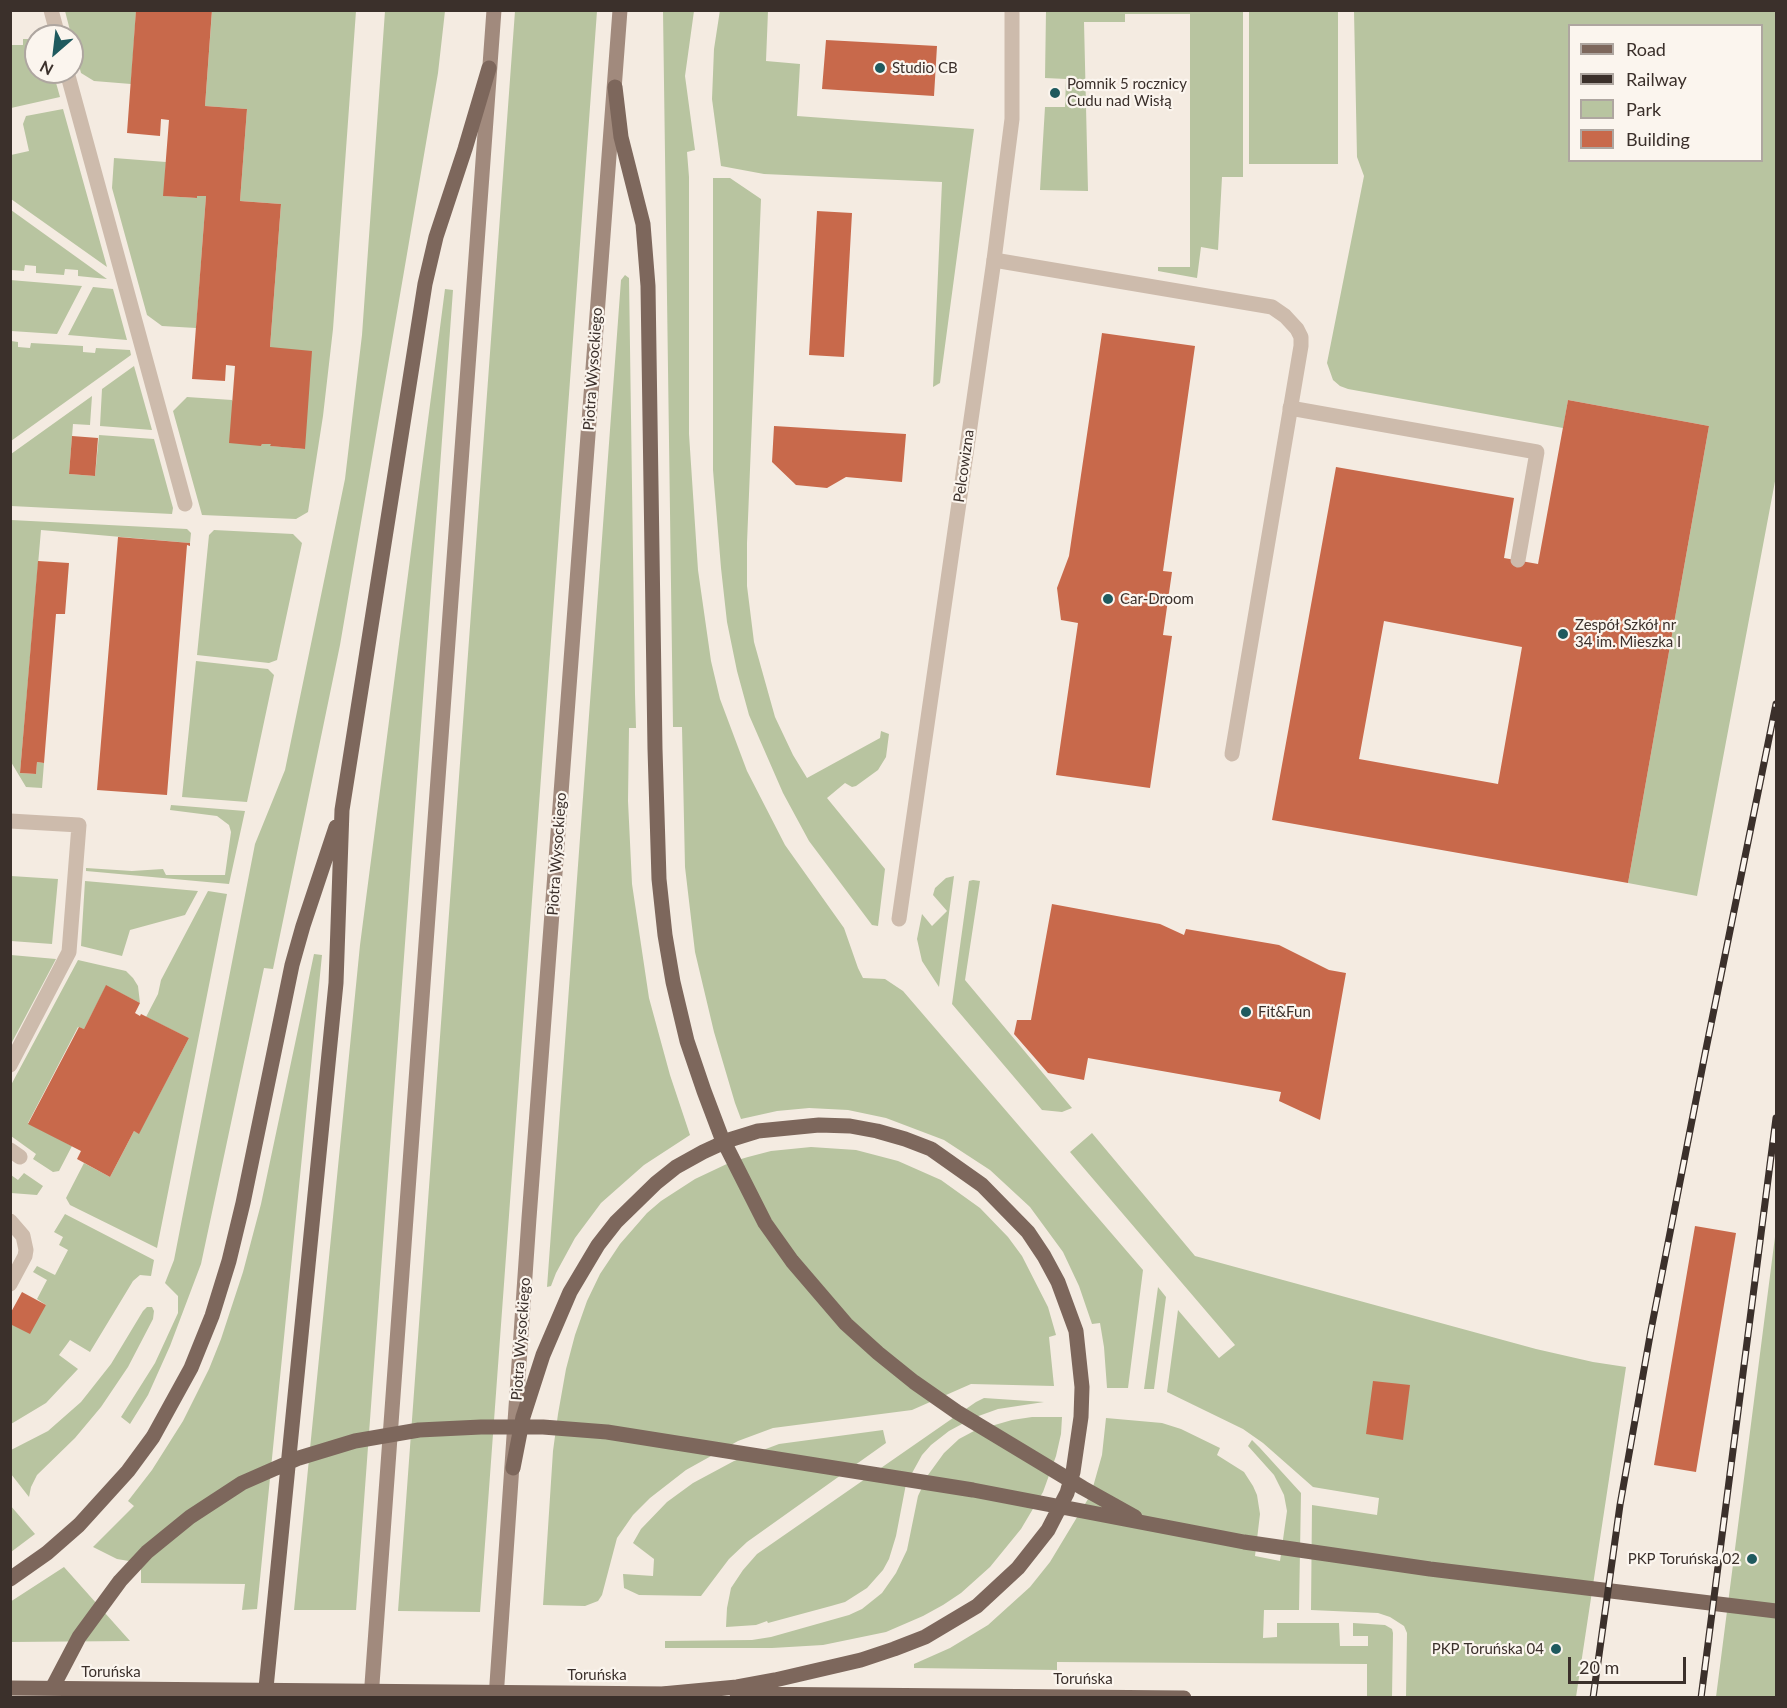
<!DOCTYPE html>
<meta charset="utf-8">
<style>
body{margin:0}
#map{position:relative;width:1787px;height:1708px;overflow:hidden;background:#f4ebe1;font-family:Lato,sans-serif}
canvas{display:block}
.frame{position:absolute;inset:0;border:12px solid #3b302b;pointer-events:none}
.legend{position:absolute;left:1568px;top:24px;width:195px;height:138px;box-sizing:border-box;background:#fbf5ee;border:2px solid #aea6a0;margin:0;padding:8px 10px;list-style:none;font-size:18px;color:#3b302b}
.legend li{display:flex;align-items:center;gap:12px;height:30px}
.legend b{width:30px;border:2px solid #aea6a0}
.north{position:absolute;left:24px;top:24px;width:60px;height:60px;box-sizing:border-box;background:#fbf5ee;border:2px solid #aea6a0;border-radius:50%;rotate:208deg;font-size:16px;font-weight:700;line-height:24px;text-align:center;color:#3b302b}
.north::after{content:'';display:block;margin:auto;width:21px;height:27px;background:#1f5a5e;clip-path:polygon(50% 0,100% 100%,50% 72%,0 100%)}
.scale{position:absolute;left:1568px;top:1657px;width:118px;height:27px;box-sizing:border-box;border:3px solid #3b302b;border-top:0;padding-left:8px;font-size:18px;line-height:21px;white-space:nowrap;color:#3b302b;-webkit-text-stroke:4px #fbf5ee;paint-order:stroke}
</style>
<div id="map">
<canvas width="1787" height="1708"></canvas>
<div class="frame"></div>
<ul class="legend">
<li><b style="height:8px;background:#7d675c"></b>Road</li>
<li><b style="height:8px;background:#3b302b"></b>Railway</li>
<li><b style="height:16px;background:#b8c4a0"></b>Park</li>
<li><b style="height:16px;background:#c8694b"></b>Building</li>
</ul>
<div class="north">N</div>
<div class="scale">20 m</div>
</div>
<script>
const ctx = document.querySelector('canvas').getContext('2d');
ctx.lineJoin = 'round';
function fillPath(path, color) { ctx.fillStyle = color; ctx.fill(path, 'evenodd'); }
const poly = rows => new Path2D(rows.map(r => 'M' + r).join(''));
function trace(path, color, width, dash) { ctx.strokeStyle = color; ctx.lineWidth = width; ctx.lineCap = dash ? 'butt' : 'round'; ctx.setLineDash(dash || []); ctx.stroke(path); }
function label(font, color, halo, rows, align = 'center') {
  ctx.font = font + ' Lato,sans-serif'; ctx.lineWidth = 4.5; ctx.setLineDash([]); ctx.textBaseline = 'middle'; ctx.strokeStyle = halo; ctx.fillStyle = color; for (const [text, x, y, turn = 0] of rows) {
    ctx.save(); ctx.translate(x, y); ctx.rotate((+turn || 0) * Math.PI / 180); ctx.textAlign = isNaN(turn) ? turn : align; if (halo) ctx.strokeText(text, 0, 0); ctx.fillText(text, 0, 0); ctx.restore();
  }
}
const green = poly([
 [720,10,768,11,766,61,800,64,797,116,974,129,940,383,933,387,942,182,764,174,721,166,712,99,714,49],
 [65,11,136,11,131,84,94,81,81,73],
 [212,11,356,11,333,329,323,416,308,512,296,519,202,515,173,411,187,397,232,400,261,446,262,444,271,444,271,446,305,449,270,347,281,204,240,201,247,109,205,106],
 [385,11,445,11,438,73,340,645,273,969,264,968,201,1264,170,1346,148,1395,130,1424,121,1417,155,1363,178,1313,178,1296,165,1283,174,1260,255,844,285,770,345,479,362,335],
 [515,11,597,11,480,1612,398,1611],
 [663,11,694,11,685,76,695,150,687,152,689,177,689,434,698,570,711,661,720,699,747,771,785,845,844,928,858,968,863,978,885,979,903,991,1143,1270,1128,1388,1107,1388,1104,1347,1100,1323,1092,1324,1079,1286,1063,1252,1030,1207,990,1170,944,1140,886,1118,848,1110,809,1108,777,1111,741,1119,735,1103,714,1032,695,952,685,867,682,727,673,727],
 [1046,11,1243,11,1243,177,1222,177,1218,250,1201,247,1197,278,1158,271,1158,267,1190,267,1190,14,1125,14,1125,22,1084,22,1088,191,1040,190,1045,107,1065,107,1066,79,1045,78],
 [1249,11,1338,11,1338,164,1249,164],
 [1354,11,1776,11,1776,476,1697,896,1628,883,1709,426,1568,400,1563,428,1348,389,1340,386,1333,380,1327,363,1364,176,1357,157],
 [1570,26,1762,26,1762,160,1570,160],
 [23,39,28,39,36,47,36,72,53,72,60,97,11,108,11,45,23,45],
 [63,109,107,267,11,199,11,155,29,151,23,124,26,116],
 [114,158,166,162,164,196,197,198,197,196,206,196,196,328,162,326,147,315,112,188],
 [713,178,730,178,761,199,747,543,747,586,754,642,775,717,793,755,807,778,880,738,881,731,889,734,886,757,878,770,856,786,852,787,845,783,827,798,885,869,878,926,872,925,809,841,783,793,749,715,737,671,727,622,721,568,713,470],
 [11,210,107,279,78,276,78,270,65,269,64,275,36,273,36,266,25,265,24,271,11,270],
 [625,275,629,278,635,694,636,728,629,728,628,801,632,884,649,998,670,1075,690,1135,644,1165,601,1203,575,1238,556,1273,551,1286,547,1287,621,280],
 [10,280,82,286,57,334,11,331],
 [93,287,113,289,127,340,68,335],
 [445,289,453,290,356,1610,294,1610,360,945],
 [11,341,18,342,18,347,30,348,31,343,83,346,83,352,95,353,96,348,130,350,131,355,11,441],
 [134,366,152,430,100,426,102,389],
 [92,396,90,425,73,424,69,474,95,476,99,435,154,439,173,508,172,514,11,506,11,454],
 [11,520,187,529,191,533,190,543,41,530,20,773,36,774,37,762,44,763,42,788,26,787,11,762],
 [214,530,293,534,302,543,277,660,269,663,197,655,209,535],
 [196,661,268,669,274,675,247,802,182,797],
 [171,805,245,811,229,884,86,871,86,868,132,871,163,869,166,875,225,875,231,832,229,825,217,816,170,810],
 [11,876,58,879,52,944,11,941],
 [954,876,939,987,922,961,917,939,922,914,932,926,947,911,933,895,935,888,946,878],
 [973,880,980,881,965,980,1072,1108,1062,1112,1042,1110,952,1004,969,881],
 [85,881,198,891,185,915,130,930,122,956,81,946],
 [208,891,227,894,157,1248,70,1205,66,1198,84,1163,110,1177,134,1131,139,1133,189,1038,146,1017,158,994,161,980],
 [314,954,322,955,257,1609,242,1610,245,1584,141,1583,141,1563,117,1559,93,1547,134,1506,128,1501,152,1470,183,1421,209,1369,221,1339,243,1272,261,1204],
 [11,955,56,959,11,1044,10,955],
 [78,960,126,971,133,978,138,986,140,1003,106,986,84,1029,78,1027,28,1123,72,1146,59,1171,53,1172,33,1159,36,1154,11,1136,11,1085],
 [1092,1133,1195,1256,1536,1349,1593,1362,1626,1367,1576,1697,1406,1697,1407,1633,1404,1626,1390,1617,1378,1613,1311,1610,1312,1505,1377,1515,1379,1498,1313,1487,1263,1443,1243,1429,1167,1392,1178,1310,1219,1358,1235,1345,1070,1152],
 [811,1147,856,1150,898,1161,941,1180,980,1208,1008,1237,1022,1256,1048,1307,1056,1335,1049,1337,1054,1386,971,1384,912,1410,773,1428,738,1441,686,1470,650,1498,633,1515,617,1538,602,1595,598,1601,585,1606,543,1605,553,1451,558,1414,566,1369,575,1335,587,1301,600,1274,620,1244,647,1213,661,1201,695,1179,731,1162,748,1157,771,1151],
 [24,1173,43,1186,37,1195,11,1193,11,1175,18,1180],
 [65,1214,154,1260,151,1276,140,1275,133,1281,90,1352,70,1340,59,1355,78,1369,46,1403,11,1424,10,1324,46,1305,37,1299,47,1280,33,1272,37,1266,55,1275,68,1250,59,1245,63,1237,54,1232],
 [1776,1229,1776,1697,1716,1697],
 [1158,1287,1166,1297,1154,1389,1144,1389],
 [147,1307,152,1307,154,1311,153,1319,128,1367,101,1407,75,1438,37,1475,31,1487,29,1497,11,1474,11,1450,48,1431,81,1402,111,1364,143,1311],
 [984,1398,1044,1402,998,1409,973,1418,949,1431,931,1445,922,1455,906,1484,896,1536,889,1559,883,1570,867,1588,845,1602,831,1606,768,1623,767,1621,756,1625,726,1627,727,1608,731,1588,743,1570,757,1554,976,1402],
 [1032,1417,1062,1417,1061,1434,1056,1456,1043,1492,1021,1529,990,1567,961,1593,943,1605,923,1616,886,1632,823,1645,772,1648,665,1648,665,1641,752,1640,771,1637,849,1615,862,1609,882,1593,896,1573,907,1550,918,1496,928,1475,944,1453,959,1439,974,1431,1012,1420],
 [1106,1418,1162,1423,1181,1429,1220,1448,1217,1455,1244,1472,1253,1486,1257,1495,1260,1514,1255,1556,1280,1561,1287,1511,1284,1495,1274,1475,1248,1446,1252,1440,1260,1448,1301,1493,1299,1610,1264,1610,1263,1638,1277,1637,1277,1623,1339,1623,1340,1646,1368,1646,1368,1636,1353,1636,1353,1623,1385,1625,1392,1629,1393,1633,1392,1697,1367,1697,1367,1664,1057,1662,1057,1670,914,1668,914,1664,950,1648,988,1625,1030,1587,1050,1562,1091,1494,1102,1455],
 [883,1430,886,1443,747,1542,729,1559,701,1596,639,1595,624,1588,623,1574,653,1576,654,1559,633,1543,641,1529,667,1502,693,1483,734,1461,779,1444],
 [10,1505,35,1534,11,1552,10,1551],
 [64,1567,130,1641,11,1642,10,1602]
]);
const building = poly([
 [136,10,212,10,205,106,247,109,240,201,281,204,270,347,312,351,305,449,270,446,271,444,262,444,261,446,229,443,235,366,226,365,225,381,192,379,206,196,197,196,197,198,163,196,169,120,161,119,160,136,127,133],
 [826,40,937,46,934,96,822,89],
 [817,211,852,213,844,357,809,355],
 [1102,333,1195,346,1163,571,1172,572,1163,635,1172,636,1150,788,1056,775,1078,623,1061,620,1057,588,1069,556],
 [1568,400,1709,426,1628,883,1272,820,1336,467,1514,498,1504,558,1538,564],
 [1384,621,1522,647,1498,784,1359,759],
 [774,426,906,434,902,482,846,477,827,488,796,485,772,462],
 [72,436,98,438,95,476,69,474],
 [118,537,190,543,190,546,187,545,167,795,97,790],
 [38,561,69,563,65,614,56,614,44,763,37,762,36,774,20,773],
 [1052,904,1160,924,1184,935,1186,929,1279,945,1329,970,1346,973,1320,1120,1279,1101,1281,1092,1088,1058,1084,1080,1048,1073,1014,1034,1017,1020,1031,1020],
 [106,985,140,1003,135,1013,140,1016,141,1014,189,1038,139,1134,134,1131,110,1177,77,1159,81,1151,28,1124,79,1027,84,1029],
 [1695,1226,1736,1233,1696,1472,1654,1465],
 [22,1292,46,1305,30,1334,10,1324,10,1314],
 [1373,1381,1410,1385,1403,1440,1366,1434]
]);
const service = poly([
 [994,260,1272,307,1285,316,1297,329,1301,337,1301,346,1232,754]
]);
const pedestrian = poly([
 [1290,408,1537,452,1518,560]
]);
const minor = poly([
 [51,10,58,36],
 [67,72,185,504],
 [10,821,79,825,69,952,10,1065],
 [899,919,994,260,1012,119,1012,10],
 [10,1150,20,1157],
 [10,1221,23,1236,26,1250,25,1256,10,1284]
]);
const secondary = poly([
 [371,1698,494,10],
 [496,1698,529,1218,620,10]
]);
const primary = poly([
 [615,87,621,137,643,224,648,286,655,749,659,879,665,935,673,982,687,1041,704,1091,721,1136,765,1223,792,1261,846,1324,878,1353,914,1382,957,1412,1083,1488,1135,1517],
 [513,1468,523,1417,543,1355,570,1292,598,1245,616,1222,656,1183,676,1167,703,1152,729,1140,758,1131,819,1125,850,1126,877,1131,905,1139,931,1149,982,1185,1028,1232,1044,1256,1058,1282,1076,1331,1082,1387,1081,1417,1073,1472,1067,1493,1048,1530,1018,1568,977,1606,925,1637,894,1649,861,1660,775,1680,737,1687,662,1694],
 [10,1579,47,1553,79,1525,128,1471,153,1437,191,1368,212,1316,229,1261,243,1203,292,965,303,926,336,827],
 [10,1688,671,1694],
 [737,1694,1184,1698],
 [47,1698,79,1637,120,1581,147,1552,190,1517,242,1483,299,1458,355,1441,419,1430,481,1427,543,1427,607,1432,973,1490,1244,1542,1430,1569,1776,1611],
 [265,1698,336,983,342,810,425,284,436,237,465,149,489,68]
]);
const rail = poly([
 [1593,1698,1620,1505,1651,1330,1705,1054,1776,704],
 [1701,1698,1776,1118]
]);
const markers = [
 [880,68,6,"#1f5a5e"],
 [1055,93,6,"#1f5a5e"],
 [1108,599,6,"#1f5a5e"],
 [1563,634,6,"#1f5a5e"],
 [1246,1012,6,"#1f5a5e"],
 [1752,1559,6,"#1f5a5e"],
 [1556,1649,6,"#1f5a5e"]
];
const poiNames = [
 ["Studio CB",892,68],
 ["Pomnik 5 rocznicy",1067,84],
 ["Cudu nad Wisłą",1067,101],
 ["Car-Droom",1120,599],
 ["Zespół Szkół nr",1575,625],
 ["34 im. Mieszka I",1575,642],
 ["Fit&Fun",1258,1012],
 ["PKP Toruńska 02",1740,1559,"right"],
 ["PKP Toruńska 04",1544,1649,"right"]
];
const streetNames = [
 ["Piotra Wysockiego",593,369,-86],
 ["Pelcowizna",964,466,-82],
 ["Piotra Wysockiego",557,854,-86],
 ["Piotra Wysockiego",521,1339,-86],
 ["Toruńska",111,1672],
 ["Toruńska",597,1675],
 ["Toruńska",1083,1679]
];
fillPath(green, '#b8c4a0');
fillPath(building, '#c8694b');
trace(service, '#cdbbac', 15);
trace(pedestrian, '#cdbbac', 15);
trace(minor, '#cdbbac', 15);
trace(secondary, '#a18a7d', 15);
trace(primary, '#7d675c', 15);
trace(rail, '#3b302b', 7);
trace(rail, '#fbf5ee', 4.5, [14]);
for (const [x, y, r, color] of markers) { const dot = new Path2D(); dot.arc(x, y, r, 0, 2 * Math.PI); ctx.fillStyle = color; ctx.fill(dot); trace(dot, '#fbf5ee', 2); }
label('15px', '#3b302b', '#fbf5ee', poiNames, 'left');
label('15px', '#3b302b', '#fbf5ee', streetNames);
</script>
